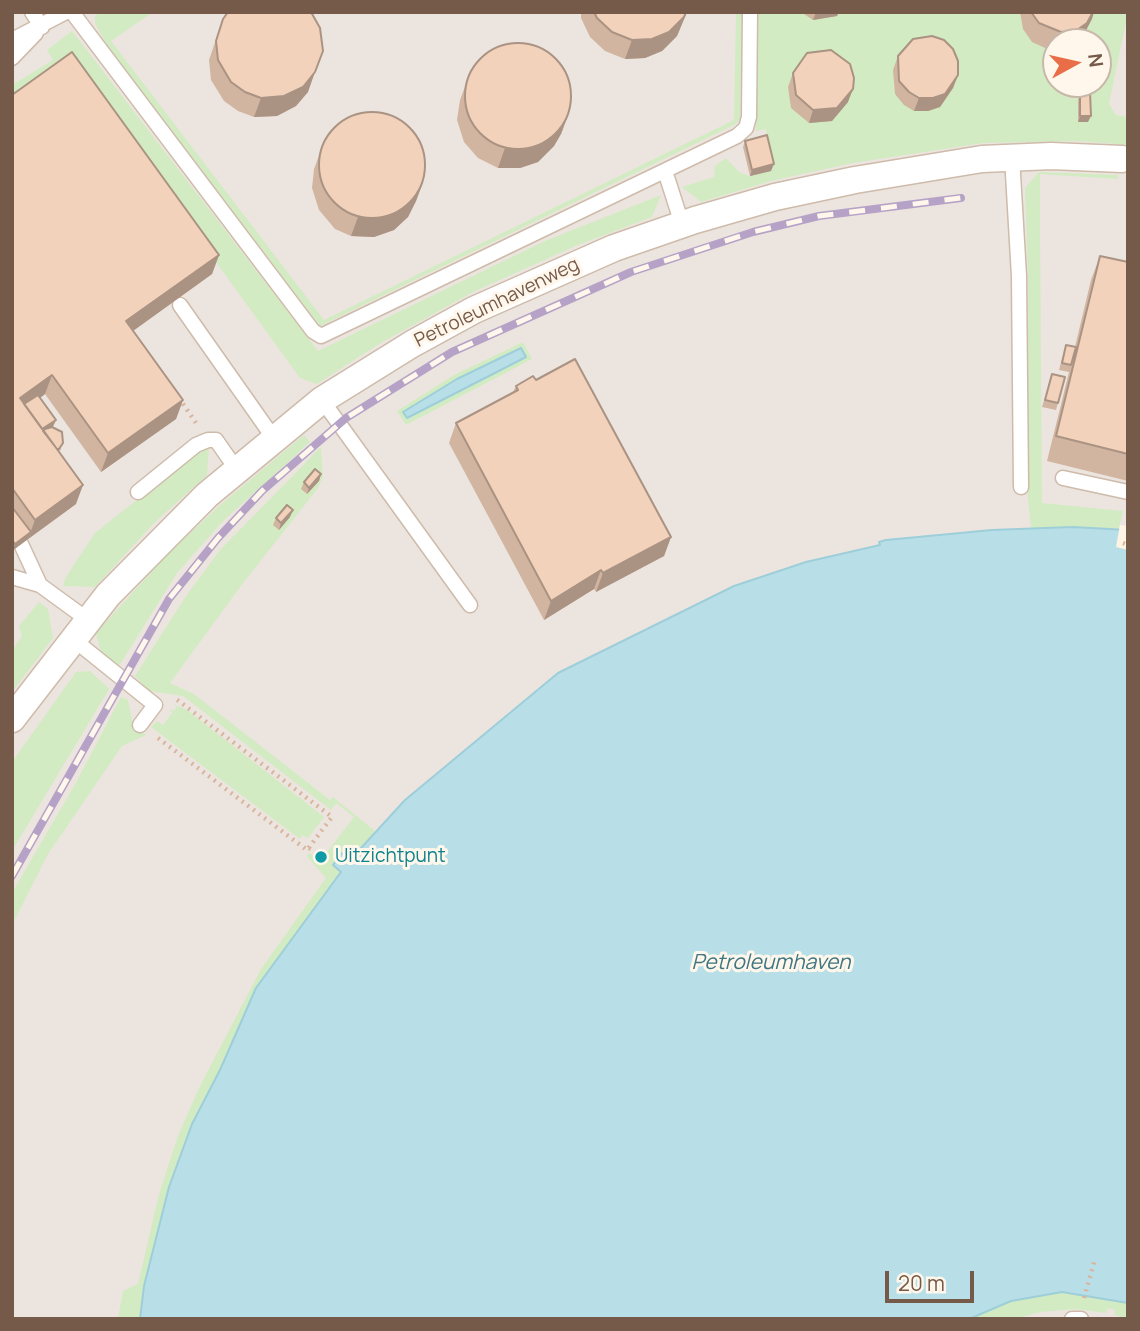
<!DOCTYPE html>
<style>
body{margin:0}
#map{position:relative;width:1140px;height:1331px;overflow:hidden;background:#fdf4e4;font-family:Manrope,sans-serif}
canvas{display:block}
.frame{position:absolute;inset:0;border:14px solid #765a49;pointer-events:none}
.north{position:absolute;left:1042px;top:28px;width:70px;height:70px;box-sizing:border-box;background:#fff7eb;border:2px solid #c8b8aa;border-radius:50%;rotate:82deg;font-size:19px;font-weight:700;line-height:28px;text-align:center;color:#765a49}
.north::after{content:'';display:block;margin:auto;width:24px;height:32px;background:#e96e47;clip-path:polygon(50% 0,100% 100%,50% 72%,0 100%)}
.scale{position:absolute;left:885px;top:1271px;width:89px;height:32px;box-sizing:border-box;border:4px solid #765a49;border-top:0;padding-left:9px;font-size:21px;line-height:24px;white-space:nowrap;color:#765a49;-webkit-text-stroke:5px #fff7eb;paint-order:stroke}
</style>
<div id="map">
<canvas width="1140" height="1331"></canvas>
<div class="frame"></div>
<div class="north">N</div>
<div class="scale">20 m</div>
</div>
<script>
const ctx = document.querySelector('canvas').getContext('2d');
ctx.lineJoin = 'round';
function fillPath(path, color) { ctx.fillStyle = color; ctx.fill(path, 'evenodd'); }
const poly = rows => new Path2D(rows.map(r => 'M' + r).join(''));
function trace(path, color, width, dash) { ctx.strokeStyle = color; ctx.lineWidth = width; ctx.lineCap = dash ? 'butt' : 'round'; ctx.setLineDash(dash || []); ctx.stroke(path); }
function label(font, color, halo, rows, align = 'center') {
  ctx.font = font + ' Manrope,sans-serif'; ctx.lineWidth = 6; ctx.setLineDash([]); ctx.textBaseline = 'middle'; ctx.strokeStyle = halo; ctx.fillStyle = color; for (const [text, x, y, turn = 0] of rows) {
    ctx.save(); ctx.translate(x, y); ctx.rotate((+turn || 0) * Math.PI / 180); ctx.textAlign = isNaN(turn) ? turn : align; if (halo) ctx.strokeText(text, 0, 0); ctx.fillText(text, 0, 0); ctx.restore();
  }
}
const industrial = poly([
 [12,12,1128,12,1128,1319,12,1319],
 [1056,42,1098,42,1098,84,1056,84]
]);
const green = poly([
 [100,12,153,12,111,41,324,320,734,120,736,12,742,12,740,118,736,124,320,326,106,44,95,23,95,16],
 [758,12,1128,12,1109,104,1116,115,1128,117,1128,145,1078,141,983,143,853,163,771,181,701,202,682,187,714,177,715,166,726,158,739,172,749,176,771,171,772,161,766,129,756,131],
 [1056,42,1098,42,1098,84,1056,84],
 [72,31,318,351,547,240,661,195,652,217,578,245,473,292,379,344,317,384,300,378,73,65,12,104,12,85,53,60,47,50],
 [1039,172,1118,175,1118,179,1040,174,1040,216,1042,503,1123,511,1119,528,1031,528,1027,490,1028,279,1025,188],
 [523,342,532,359,406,425,397,411,454,375],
 [521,349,526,357,407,418,404,412,457,379],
 [304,435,310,442,222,522,177,573,119,666,101,652,96,633,165,557,219,506],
 [321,447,323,477,318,488,243,583,170,683,194,694,330,800,333,797,375,831,350,860,342,853,333,865,342,872,256,988,220,1070,192,1124,169,1187,144,1286,140,1319,118,1319,123,1291,138,1284,159,1194,178,1136,199,1088,261,969,326,878,304,853,307,856,309,853,320,861,354,817,336,803,331,810,183,696,149,691,135,676,186,596,220,550],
 [209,448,207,475,154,523,95,587,63,586,66,577,95,533,191,457],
 [39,602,48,609,53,638,12,692,12,651,22,636,19,626],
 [90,671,109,689,12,851,12,762,76,672],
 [121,697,128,700,133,725,146,735,122,746,48,854,12,925,12,893,77,781],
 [173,704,187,710,324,817,308,838,302,835,300,839,151,727,157,721,163,725,172,713,170,708,174,711,177,707],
 [1062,1292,1128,1303,1128,1319,1114,1315,1115,1310,1108,1308,1106,1313,1076,1309,1041,1312,1014,1319,969,1319,1011,1301]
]);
const water = poly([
 [521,348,526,357,407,418,403,412,457,379,521,348],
 [1072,527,1128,530,1128,1303,1062,1292,1011,1301,969,1319,140,1319,144,1286,169,1187,192,1124,220,1070,256,988,341,872,333,865,342,853,351,859,405,800,558,673,734,586,806,562,880,545,879,542,886,540,992,530,1072,527]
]);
const pier = poly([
 [1120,525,1128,526,1128,550,1116,547]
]);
const path = poly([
 [179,398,196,423],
 [1123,543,1128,545],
 [158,738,307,850,332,817,176,699],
 [309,848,321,857],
 [1084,1298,1095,1259]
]);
const lane = poly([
 [32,12,42,27],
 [72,12,313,331,321,336,737,136,746,128,749,117,750,12],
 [12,40,66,12],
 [12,58,36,33],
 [1012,157,1019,276,1021,487],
 [665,171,682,224],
 [180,305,275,440],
 [322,400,470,605],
 [1063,478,1128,492],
 [138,492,196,445,208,440,216,440,237,470],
 [21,544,40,585],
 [12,577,40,585,88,620],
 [73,639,155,705,140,725],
 [1072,1319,1081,1319]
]);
const street = poly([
 [12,719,108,595,207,495,322,400,412,344,474,310,614,248,695,220,775,197,855,180,982,159,1051,156,1122,159]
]);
const rail = poly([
 [12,876,169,599,218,538,262,491,346,418,452,352,631,272,753,232,819,216,961,198]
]);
const wall = poly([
 [581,12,687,12,677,36,662,51,645,58,625,59,605,51,590,37,581,18],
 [801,12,839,12,837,16,813,20],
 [1020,12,1094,12,1080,42,1056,42,1056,51,1054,52,1032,42,1023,29],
 [223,19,308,92,296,106,277,116,254,117,238,111,224,101,211,80,209,60],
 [898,56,958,75,953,88,940,107,928,111,914,111,904,105,895,94,893,70],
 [793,73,848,102,832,121,809,123,791,108,788,87],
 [467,81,568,115,561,134,554,146,538,162,520,168,498,168,478,158,464,142,457,120,460,100],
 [12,88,15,92,14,94,219,255,212,274,133,331,183,400,176,419,101,472,45,394,40,398,56,420,53,427,61,449,59,452,76,504,12,551],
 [1080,93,1088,122,1078,122,1078,100],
 [745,141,771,171,750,176,743,147],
 [321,150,423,182,416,201,408,217,394,230,374,237,351,236,335,229,319,210,312,188,314,169],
 [1100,256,1128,262,1128,481,1047,461,1069,372,1059,370,1064,351,1066,345,1075,347,1091,280],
 [1052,374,1058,403,1056,410,1042,407],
 [536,380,671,537,664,556,596,592,594,589,544,620,449,443,456,423,513,392,516,386],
 [321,474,319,481,307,494,301,489,304,482],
 [290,517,279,530,273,525,276,518]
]);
const shadedWall = poly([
 [687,12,677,36,662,51,645,58,625,59,632,40],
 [816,12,839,12,837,16,813,20],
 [1093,12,1094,12,1092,19,1080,42,1057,42,1061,32],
 [315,72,308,92,296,106,277,116,254,117,261,98],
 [958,75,953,88,940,107,928,111,914,111,919,98],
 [853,89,848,102,832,121,809,123,813,110],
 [568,115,561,134,554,146,538,162,520,168,498,168,505,148],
 [1080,116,1091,116,1088,122,1078,122],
 [774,164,771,171,750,176,752,170],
 [423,182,416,201,408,217,394,230,374,237,351,236,358,217],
 [219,255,212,274,119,341,126,321],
 [52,375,45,394,23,411,20,398],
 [183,400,176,419,101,472,108,453],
 [56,420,53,426,36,439,38,432],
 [321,474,319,481,307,494,309,488],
 [83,485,76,504,28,539,35,520],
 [293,510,290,517,279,530,281,523],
 [31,532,28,539,12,551,15,544],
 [671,537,664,556,596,592,603,573],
 [601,570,594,589,544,620,551,601]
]);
const building = poly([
 [228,12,311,12,320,28,323,51,315,72,303,87,284,96,261,98,245,92,231,82,218,60,216,41,223,19,228,12],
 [594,12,686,12,684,17,669,32,652,39,632,40,612,32,597,18,594,12],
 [1031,12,1093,12,1087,23,1077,30,1061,32,1039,23,1031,12],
 [932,36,944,40,953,49,958,61,958,75,945,94,933,98,919,98,909,92,899,81,898,56,913,39,932,36],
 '465 96a53 53 0 1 1 106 0a53 53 0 1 1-106 0Z',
 [831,50,850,64,854,78,853,89,837,108,813,110,796,95,793,73,807,53,831,50],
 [72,52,219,255,126,321,183,400,108,453,52,375,20,398,83,485,35,520,12,488,12,95,72,52],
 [1090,92,1091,116,1080,116,1080,93,1090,92],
 '319 165a53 53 0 1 1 106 0a53 53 0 1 1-106 0Z',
 [767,135,774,164,752,170,745,141,767,135],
 [1100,256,1128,262,1128,454,1056,436,1100,256],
 [1066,345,1076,347,1071,365,1062,363,1066,345],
 [575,359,671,537,603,573,601,570,551,601,456,423,518,390,516,386,533,376,536,380,575,359],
 [1052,374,1065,377,1058,403,1045,400,1052,374],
 [38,395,56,420,42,429,24,404,38,395],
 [52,427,62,432,63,443,59,449,57,449,43,431,45,429,52,427],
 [315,469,321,474,309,488,304,482,315,469],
 [287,505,293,510,281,523,276,518,287,505],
 [12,507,31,532,15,544,12,540,12,507]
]);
const markers = [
 [321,857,7,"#0f9aa8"]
];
const streetNames = [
 ["Petroleumhavenweg",497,303,-26]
];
const cultureNames = [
 ["Uitzichtpunt",335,857]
];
const waterNames = [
 ["Petroleumhaven",771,963]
];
fillPath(industrial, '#ece5df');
fillPath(green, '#d2ebc2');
fillPath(water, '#b8dfe7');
trace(water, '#9eced9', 2);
fillPath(pier, '#fdf4e4');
trace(lane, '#cebbaa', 17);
trace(street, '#cebbaa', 29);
trace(path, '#d8b59e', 4.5, [2, 5]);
trace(lane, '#fff', 14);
trace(street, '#fff', 26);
trace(rail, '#b6a2c6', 8);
trace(rail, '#fff7eb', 5, [16]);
fillPath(wall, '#d1b5a1');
fillPath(shadedWall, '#aa9383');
fillPath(building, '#f3d2bb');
trace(building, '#aa9383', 2);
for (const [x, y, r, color] of markers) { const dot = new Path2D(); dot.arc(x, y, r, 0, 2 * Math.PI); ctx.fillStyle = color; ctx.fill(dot); trace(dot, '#fff7eb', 2.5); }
label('19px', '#765a49', '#fff7eb', streetNames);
label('19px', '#0d838f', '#fff7eb', cultureNames, 'left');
label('italic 21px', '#3f7683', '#fff7eb', waterNames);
</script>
